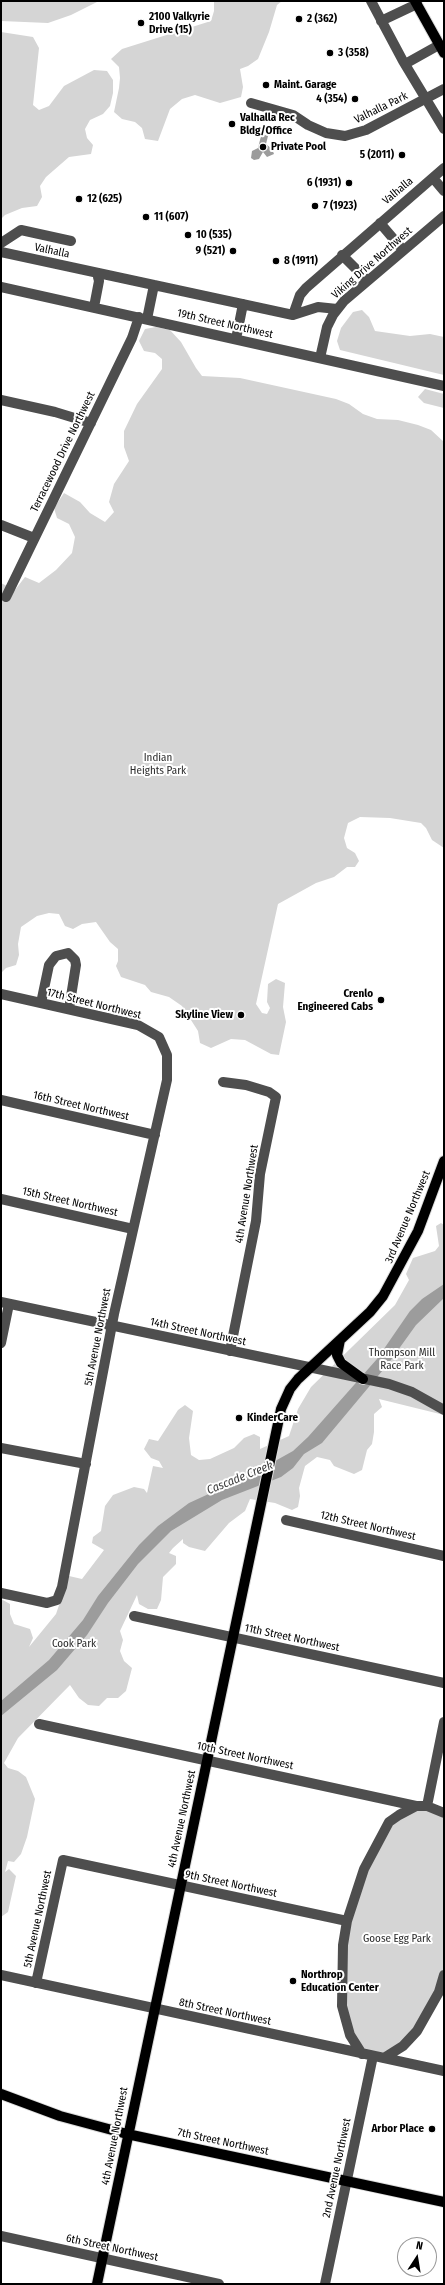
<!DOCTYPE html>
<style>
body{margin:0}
#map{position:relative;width:445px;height:2285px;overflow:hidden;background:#fff;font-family:"Fira Sans Condensed",sans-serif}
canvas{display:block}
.frame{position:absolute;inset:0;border:2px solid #000;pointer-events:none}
.north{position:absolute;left:397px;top:2237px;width:40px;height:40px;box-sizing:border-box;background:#fff;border:1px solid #999;border-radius:50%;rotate:12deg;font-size:11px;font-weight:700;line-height:16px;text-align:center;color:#000}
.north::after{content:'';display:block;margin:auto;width:14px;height:18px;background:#000;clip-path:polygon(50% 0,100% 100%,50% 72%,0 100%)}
</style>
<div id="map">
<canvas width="445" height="2285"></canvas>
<div class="frame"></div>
<div class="north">N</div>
</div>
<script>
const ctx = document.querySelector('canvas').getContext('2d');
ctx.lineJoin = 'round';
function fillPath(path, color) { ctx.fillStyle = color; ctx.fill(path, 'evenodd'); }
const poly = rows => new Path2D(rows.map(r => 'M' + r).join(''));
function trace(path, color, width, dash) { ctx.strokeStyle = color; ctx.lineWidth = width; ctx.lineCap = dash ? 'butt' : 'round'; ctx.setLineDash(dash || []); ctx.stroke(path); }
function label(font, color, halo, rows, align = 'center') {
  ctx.font = font + ' "Fira Sans Condensed",sans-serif'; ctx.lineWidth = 4; ctx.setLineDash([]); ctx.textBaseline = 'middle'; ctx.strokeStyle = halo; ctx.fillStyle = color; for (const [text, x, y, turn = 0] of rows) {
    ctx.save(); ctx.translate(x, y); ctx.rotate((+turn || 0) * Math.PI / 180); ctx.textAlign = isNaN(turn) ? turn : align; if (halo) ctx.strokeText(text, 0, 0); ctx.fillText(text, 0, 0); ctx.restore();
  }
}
const green = poly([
 [1,1,99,1,71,15,48,23,1,21],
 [214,1,282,1,277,5,269,32,258,59,248,66,240,69,243,87,241,97,220,103,195,95,182,99,170,109,158,141,145,139,142,128,135,122,122,119,114,112,119,88,120,78,119,67,111,59,122,49,211,21,214,11],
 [1,32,33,37,39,48,33,105,39,110,49,106,64,86,94,70,107,71,113,80,113,93,110,106,103,114,90,120,85,129,87,138,93,145,91,154,69,157,46,177,40,186,42,197,37,206,22,208,5,215,1,219],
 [362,310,369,317,375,331,410,336,430,334,444,337,444,375,340,350,337,341,341,328,353,312],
 [156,327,170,330,181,342,196,368,202,376,240,378,336,399,349,404,363,414,377,419,398,420,418,425,431,430,444,442,444,848,432,840,426,828,421,823,390,818,360,817,348,823,344,838,347,848,355,853,359,861,355,867,347,867,334,877,316,883,278,904,256,1004,262,1013,267,1014,270,1008,267,1002,268,984,276,979,285,983,283,1007,286,1022,279,1055,271,1054,245,1040,231,1039,211,1048,200,1043,198,1031,182,1006,169,997,151,992,145,985,121,977,116,966,118,961,118,949,110,942,96,922,82,924,73,929,65,926,59,914,49,913,37,916,21,927,18,944,19,955,16,965,6,968,1,973,1,583,15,590,25,577,39,583,56,570,72,553,75,537,69,524,57,518,54,508,64,493,80,502,90,513,105,522,114,512,109,502,114,484,129,461,124,447,124,431,137,404,162,369,162,359,155,353,144,351,139,341,145,329],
 [425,389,444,394,444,408,424,403,418,397],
 [441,1223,444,1225,444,1415,379,1399,382,1407,374,1414,374,1432,372,1444,367,1450,362,1470,354,1474,334,1466,330,1460,317,1457,305,1466,299,1488,300,1496,298,1507,292,1510,275,1503,250,1499,245,1511,229,1523,205,1551,189,1547,183,1543,183,1539,173,1548,169,1553,176,1556,176,1564,163,1577,161,1600,157,1609,148,1609,139,1604,137,1595,120,1631,123,1640,120,1651,124,1661,132,1668,126,1691,118,1698,107,1698,99,1706,88,1705,79,1698,70,1685,18,1738,4,1763,8,1768,18,1771,26,1777,35,1799,27,1837,21,1854,14,1862,8,1861,5,1872,9,1869,16,1876,8,1912,1,1917,1,1599,10,1604,10,1614,14,1624,30,1629,33,1638,29,1647,56,1614,69,1576,82,1579,104,1550,92,1543,93,1537,101,1531,105,1506,113,1495,134,1487,144,1489,147,1493,153,1466,163,1468,159,1461,151,1458,144,1449,149,1439,158,1441,178,1410,185,1405,193,1411,189,1438,191,1455,199,1460,210,1459,234,1448,244,1438,254,1434,260,1437,260,1449,289,1436,298,1409,311,1387,395,1305,409,1280,406,1274,413,1258,435,1251,439,1246,436,1226],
 [416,1806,437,1812,444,1819,444,1991,417,2031,384,2058,362,2054,342,2006,341,1974,354,1896,389,1822]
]);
const water = poly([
 [265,135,268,136,266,144,272,149,274,154,267,157,263,152,259,159,254,160,251,158,252,151,258,148,261,136],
 [444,1284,444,1298,416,1325,388,1364,322,1443,304,1454,293,1468,281,1477,222,1500,171,1531,138,1564,108,1603,87,1635,57,1670,1,1716,1,1701,49,1660,83,1620,98,1596,139,1545,158,1526,189,1503,250,1475,293,1451,308,1437,377,1359,410,1311,422,1299]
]);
const minor = poly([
 [371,1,403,61,444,129],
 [381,21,417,4],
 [405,64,439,45],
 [251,103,293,115,308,125,326,133,345,136,366,130,444,89],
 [433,178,444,191],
 [380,223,403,250],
 [1,243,21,230,71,241],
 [1,252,293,315,318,307,337,309],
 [342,255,367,280],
 [1,287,444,386],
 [94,307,99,281,97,273],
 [293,315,300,295,306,288,444,168],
 [147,319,154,285],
 [236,339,243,304],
 [320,358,327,327,333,315,344,301,444,216],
 [1,400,55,412,91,423],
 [1,525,34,538],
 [6,597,132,338,139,317],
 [1,994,138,1025,159,1037,167,1055,167,1080,114,1314,62,1587,57,1600,47,1603,1,1593],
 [41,1003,49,965,56,956,68,953,75,960,76,965,69,1009],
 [223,1082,246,1085,269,1092,276,1097,260,1174,256,1221,230,1351],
 [1,1100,155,1135],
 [1,1199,133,1229],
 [1,1302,389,1384,412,1392,444,1410],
 [1,1343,9,1304],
 [1,1448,86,1464],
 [286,1520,444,1556],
 [134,1616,444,1683],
 [39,1724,416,1806,427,1806,444,1813],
 [427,1806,444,1722],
 [1,1975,444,2071],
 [36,1983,63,1860,347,1921],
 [362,2054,350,2035,342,2006,343,1945,347,1921,364,1869,389,1822,399,1815,416,1806],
 [384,2058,403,2046,417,2031,439,1992,444,1975],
 [1,2236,219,2284],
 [325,2284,373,2056]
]);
const major = poly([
 [415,1,444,53],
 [340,1340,337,1355,341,1363,363,1379],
 [1,2094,60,2116,127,2134,444,2202],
 [97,2284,281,1409,290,1389,298,1379,370,1312,383,1296,418,1231,444,1161]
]);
const markers = [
 [299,19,4,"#000"],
 [141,23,4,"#000"],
 [330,53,4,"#000"],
 [266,85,4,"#000"],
 [355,99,4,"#000"],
 [232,124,4,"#000"],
 [263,147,4,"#000"],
 [402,155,4,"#000"],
 [349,183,4,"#000"],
 [79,199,4,"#000"],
 [315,206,4,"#000"],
 [146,217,4,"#000"],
 [188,235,4,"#000"],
 [233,251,4,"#000"],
 [276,261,4,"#000"],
 [381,1000,4,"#000"],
 [241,1015,4,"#000"],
 [239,1418,4,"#000"],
 [293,1981,4,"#000"],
 [432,2129,4,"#000"]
];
const poiNames = [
 ["2100 Valkyrie",149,17],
 ["Drive (15)",149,30],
 ["2 (362)",307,19],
 ["3 (358)",338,53],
 ["Maint. Garage",274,85],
 ["4 (354)",347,99,"right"],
 ["Valhalla Rec",240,118],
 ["Bldg/Office",240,131],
 ["Private Pool",271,147],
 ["5 (2011)",394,155,"right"],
 ["6 (1931)",341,183,"right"],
 ["12 (625)",87,199],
 ["7 (1923)",323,206],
 ["11 (607)",154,217],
 ["10 (535)",196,235],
 ["9 (521)",225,251,"right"],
 ["8 (1911)",284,261],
 ["Crenlo",373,994,"right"],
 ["Engineered Cabs",373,1007,"right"],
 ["Skyline View",233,1015,"right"],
 ["KinderCare",247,1418],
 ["Northrop",301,1975],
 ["Education Center",301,1988],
 ["Arbor Place",424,2129,"right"]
];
const streetNames = [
 ["Valhalla Park",381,108,-26],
 ["Valhalla",398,191,-40],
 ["Valhalla",52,251,12],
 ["Viking Drive Northwest",372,263,-41],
 ["19th Street Northwest",225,324,13],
 ["Terracewood Drive Northwest",63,452,-64],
 ["17th Street Northwest",94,1004,14],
 ["16th Street Northwest",81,1106,13],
 ["4th Avenue Northwest",247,1194,-81],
 ["15th Street Northwest",70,1202,13],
 ["3rd Avenue Northwest",408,1217,-67],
 ["14th Street Northwest",198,1332,12],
 ["5th Avenue Northwest",98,1337,-79],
 ["12th Street Northwest",368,1526,13],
 ["11th Street Northwest",292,1638,12],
 ["10th Street Northwest",245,1756,12],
 ["4th Avenue Northwest",182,1819,-78],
 ["9th Street Northwest",231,1884,12],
 ["5th Avenue Northwest",38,1919,-78],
 ["8th Street Northwest",225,2012,12],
 ["4th Avenue Northwest",115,2136,-79],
 ["7th Street Northwest",223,2142,12],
 ["2nd Avenue Northwest",337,2168,-78],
 ["6th Street Northwest",112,2248,12]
];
const parkNames = [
 ["Indian",158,758],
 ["Heights Park",158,771],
 ["Thompson Mill",402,1353],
 ["Race Park",402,1366],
 ["Cook Park",74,1644],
 ["Goose Egg Park",397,1939]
];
const waterNames = [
 ["Cascade Creek",240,1478,-22]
];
fillPath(green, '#d5d5d5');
fillPath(water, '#9c9c9c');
trace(major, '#dbdbdb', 12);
trace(minor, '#4e4e4e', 10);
trace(major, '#000', 10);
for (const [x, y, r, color] of markers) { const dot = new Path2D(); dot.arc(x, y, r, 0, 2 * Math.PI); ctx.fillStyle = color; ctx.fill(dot); trace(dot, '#fff', 1.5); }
label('bold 11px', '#000', '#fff', poiNames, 'left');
label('11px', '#000', '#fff', streetNames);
label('11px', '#2c2c2c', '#fff', parkNames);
label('italic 12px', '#3d3d3d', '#fff', waterNames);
</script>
